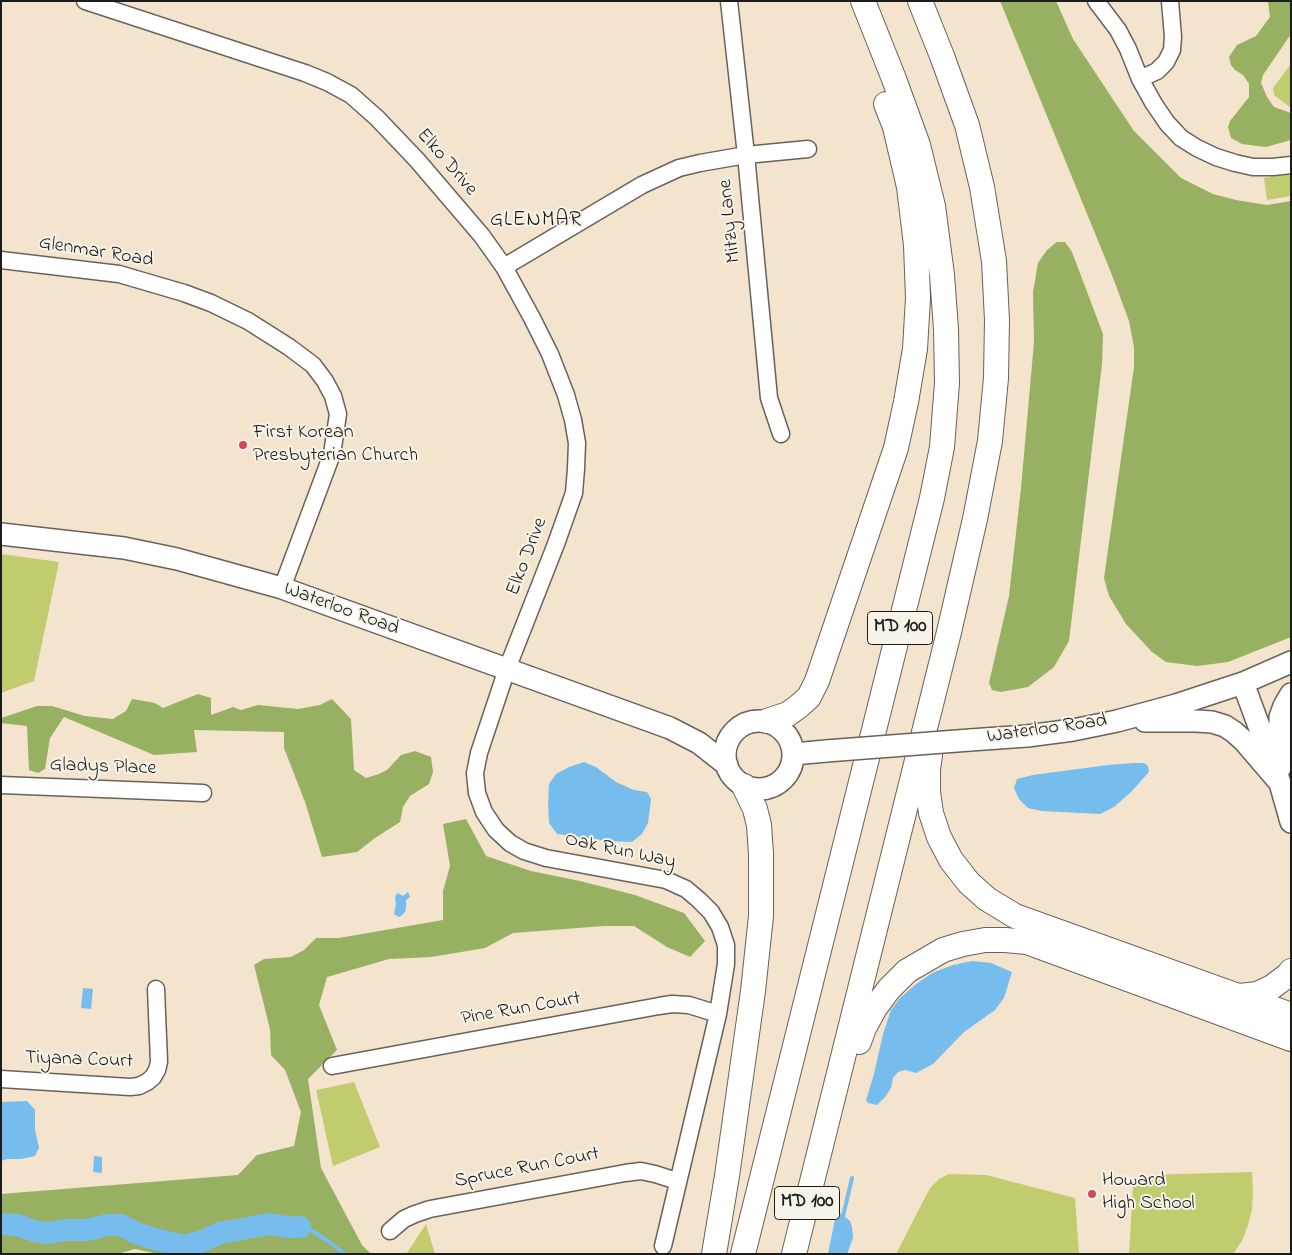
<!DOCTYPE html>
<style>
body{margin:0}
#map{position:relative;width:1292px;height:1255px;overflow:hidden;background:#f4e4cd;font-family:"Indie Flower",sans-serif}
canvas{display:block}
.frame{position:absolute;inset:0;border:2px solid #1c1c1c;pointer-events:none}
</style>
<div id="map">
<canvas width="1292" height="1255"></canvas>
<div class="frame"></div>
</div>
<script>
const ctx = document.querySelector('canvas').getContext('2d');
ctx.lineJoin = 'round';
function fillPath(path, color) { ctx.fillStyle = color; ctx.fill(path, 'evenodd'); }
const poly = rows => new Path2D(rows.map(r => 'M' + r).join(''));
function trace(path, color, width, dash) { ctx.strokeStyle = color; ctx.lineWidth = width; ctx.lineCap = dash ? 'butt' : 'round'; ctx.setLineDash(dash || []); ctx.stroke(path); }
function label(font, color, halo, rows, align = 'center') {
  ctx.font = font + ' "Indie Flower",sans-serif'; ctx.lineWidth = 4; ctx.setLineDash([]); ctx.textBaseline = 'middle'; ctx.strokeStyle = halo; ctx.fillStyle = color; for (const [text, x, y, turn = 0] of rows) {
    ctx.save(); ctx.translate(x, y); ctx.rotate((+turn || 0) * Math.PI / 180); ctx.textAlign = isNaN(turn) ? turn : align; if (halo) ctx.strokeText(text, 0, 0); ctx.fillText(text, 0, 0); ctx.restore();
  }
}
const green = poly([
 [1291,64,1291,108,1274,95,1273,88],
 [1290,174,1291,196,1267,200,1264,178],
 [1,554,59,562,34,681,1,693],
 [354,1082,380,1147,333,1166,316,1090],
 [1252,1172,1253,1192,1252,1210,1248,1225,1242,1241,1233,1254,1129,1254,1133,1185,1142,1175],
 [949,1174,986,1175,1075,1198,1079,1254,896,1254,930,1188,939,1179],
 [426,1224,435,1254,405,1254,407,1253]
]);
const forest = poly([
 [1000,1,1056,1,1073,39,1134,131,1181,178,1213,194,1236,200,1267,205,1291,201,1291,637,1228,662,1197,666,1166,662,1152,652,1126,624,1109,596,1104,578,1134,367,1134,347,1129,321,1112,275],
 [1268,1,1291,1,1291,34,1263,75,1261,83,1267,97,1274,107,1291,113,1291,140,1266,147,1242,144,1231,138,1228,127,1230,121,1249,97,1249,84,1243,75,1235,70,1231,65,1229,57,1237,45,1256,36,1270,17],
 [1057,242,1065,242,1072,252,1103,334,1102,364,1069,641,1054,667,1028,687,1001,692,992,690,989,683,1009,596,1021,488,1034,342,1033,292,1038,263,1047,250],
 [198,694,211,698,211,715,233,707,241,710,258,705,298,709,320,705,332,699,351,719,354,770,366,778,379,774,387,770,401,755,415,751,431,757,433,772,429,784,410,796,403,807,400,822,375,838,357,852,322,857,305,802,284,748,284,732,194,730,197,752,154,755,64,717,50,738,45,769,38,773,29,770,27,726,1,723,1,718,37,706,52,706,85,716,113,719,126,711,132,699,155,703,163,708],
 [466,819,486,856,531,871,580,881,635,895,684,913,705,941,690,957,667,947,634,926,604,926,513,933,485,948,431,957,389,959,327,977,319,1005,337,1050,308,1079,321,1168,362,1245,371,1254,158,1254,135,1249,118,1254,1,1254,1,1194,238,1175,257,1155,294,1146,301,1112,285,1070,271,1055,270,1029,254,965,264,959,291,957,304,950,316,938,339,938,443,920,443,891,450,866,443,824]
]);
const water = poly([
 [584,762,596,767,616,782,634,790,647,792,651,799,648,823,642,834,632,842,608,841,557,834,549,823,548,803,549,784,556,774,569,767],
 [1134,763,1144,763,1148,766,1149,772,1131,792,1114,807,1100,814,1042,811,1028,808,1019,799,1014,788,1017,779,1033,775,1108,765],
 [408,892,410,897,406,900,406,908,405,912,401,916,399,917,394,914,396,904,395,898,396,895,398,893,403,896],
 [972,961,991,963,1012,972,1004,998,995,1010,964,1032,933,1064,916,1073,905,1070,898,1072,893,1078,891,1088,886,1096,877,1105,868,1103,866,1100,874,1074,883,1034,891,1010,900,998,915,985,932,973,953,965],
 [83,988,93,989,91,1009,81,1008],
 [27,1101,35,1110,35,1130,39,1148,35,1156,21,1159,8,1159,1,1161,1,1102],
 [94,1156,102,1157,102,1173,93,1172],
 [840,1213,850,1221,852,1227,853,1238,847,1254,828,1254,835,1219]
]);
const stream = poly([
 [843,1216,852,1178],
 [300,1227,312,1231,325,1239,345,1254]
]);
const river = poly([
 [1,1224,18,1225,34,1231,48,1233,64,1230,87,1230,108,1225,121,1225,136,1233,158,1240,184,1246,203,1241,220,1233,269,1224,287,1227,300,1227]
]);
const minor = poly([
 [85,1,305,73,327,82,351,95,377,118,417,160,482,236,504,267,532,318,550,354,566,395,573,420,577,443,576,469,574,493,556,544,507,669,479,753,475,773,477,793,484,812,496,830,510,843,524,851,546,858,666,880,686,889,699,900,711,912,720,927,726,945,726,964,718,1014,663,1246],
 [729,1,746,155,769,398,781,434],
 [1096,1,1118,30,1128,49,1140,79,1154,104,1167,123,1181,138,1197,148,1216,157,1235,163,1253,167,1273,167,1291,165],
 [1140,79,1157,71,1166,62,1172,50,1173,37,1170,1],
 [1,260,119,274,184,293,211,303,248,321,289,347,313,365,325,381,333,396,338,414,332,454,282,588],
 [504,267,642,185,679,168,700,163,746,155,808,149],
 [1,785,203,793],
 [332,1066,659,1006,672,1004,689,1005,718,1014],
 [1,1079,130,1087,139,1086,147,1082,153,1077,157,1070,159,1062,156,989],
 [390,1231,404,1219,415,1214,430,1209,625,1173,641,1171,655,1174,677,1181]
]);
const major = poly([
 [1,534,124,548,177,559,282,588,670,728,699,743,727,765],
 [1243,683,1280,783,1291,822],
 '725 755a34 34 0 1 1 68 0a34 34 0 1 1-68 0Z',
 [1145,721,1196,721,1212,722,1225,726,1234,732,1244,741,1280,783],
 [970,740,1027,736,1073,730,1117,721,1176,705,1243,683,1291,662],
 [794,754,826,751],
 [1280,768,1280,717,1284,706,1291,694]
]);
const highway = poly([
 [767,721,788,714,799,706,809,697,817,681,896,448,906,402,915,349,918,298,916,245,909,187,895,127,886,104],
 [930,755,928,770,928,792,931,813,939,837,951,860,969,883,987,899,1015,916,1291,1015],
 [1240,996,1257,994,1272,987,1288,975,1291,971],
 [859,1042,864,1028,875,1008,889,989,907,971,943,950,963,944,985,940,1005,940,1027,942,1291,1039],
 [714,1254,727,1176,753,991,761,916,761,854,759,825,755,809,744,786],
 [743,1254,932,498,942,447,947,383,946,329,942,275,933,206,918,145,894,79,863,1],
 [794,1254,949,632,975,519,990,441,996,378,997,320,994,261,982,187,967,125,942,56,920,1]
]);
const majorBridge = poly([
 [826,751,970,740]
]);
const markers = [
 [243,445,5,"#d1495b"],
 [1092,1194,5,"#d1495b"]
];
const shields = [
 [900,628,65],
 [807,1203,65]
];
const shieldNames = [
 ["MD 100",900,628],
 ["MD 100",807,1203]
];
const streetNames = [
 ["Elko Drive",446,163,49],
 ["Mitzy Lane",731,221,-96],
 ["Glenmar Road",96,253,9],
 ["Elko Drive",528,557,-69],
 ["Waterloo Road",341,610,20],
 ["Waterloo Road",1047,730,-8],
 ["Gladys Place",103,768,2],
 ["Oak Run Way",620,852,12],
 ["Pine Run Court",521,1010,-10],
 ["Tiyana Court",79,1061,2],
 ["Spruce Run Court",527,1169,-11]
];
const poiNames = [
 ["First Korean",253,434],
 ["Presbyterian Church",253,457],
 ["Howard",1102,1182],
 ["High School",1102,1205]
];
const neighbourhoodNames = [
 ["GLENMAR",536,222]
];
fillPath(green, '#c0cc6e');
fillPath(forest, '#98b061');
fillPath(water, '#76bdee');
trace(stream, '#76bdee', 4);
trace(river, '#76bdee', 22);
trace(minor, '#68625a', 19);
trace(major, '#68625a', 24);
trace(highway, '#68625a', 26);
trace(minor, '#fff', 16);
trace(major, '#fff', 21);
trace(highway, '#fff', 24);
trace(majorBridge, '#68625a', 24, []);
trace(majorBridge, '#fff', 21);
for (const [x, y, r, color] of markers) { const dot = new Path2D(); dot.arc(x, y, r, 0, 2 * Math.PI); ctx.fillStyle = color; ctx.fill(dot); trace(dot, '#f7f3e8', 2); }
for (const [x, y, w] of shields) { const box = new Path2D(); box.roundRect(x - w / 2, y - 16.5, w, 33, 4); ctx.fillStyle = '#f7f3e8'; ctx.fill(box); trace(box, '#1c1c1c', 1); }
label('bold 19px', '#1c1c1c', null, shieldNames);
label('20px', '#1c1c1c', '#f7f3e8', streetNames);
label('20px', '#1c1c1c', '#f7f3e8', poiNames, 'left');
ctx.letterSpacing = '1px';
label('21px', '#1c1c1c', '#f7f3e8', neighbourhoodNames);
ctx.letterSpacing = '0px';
</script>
